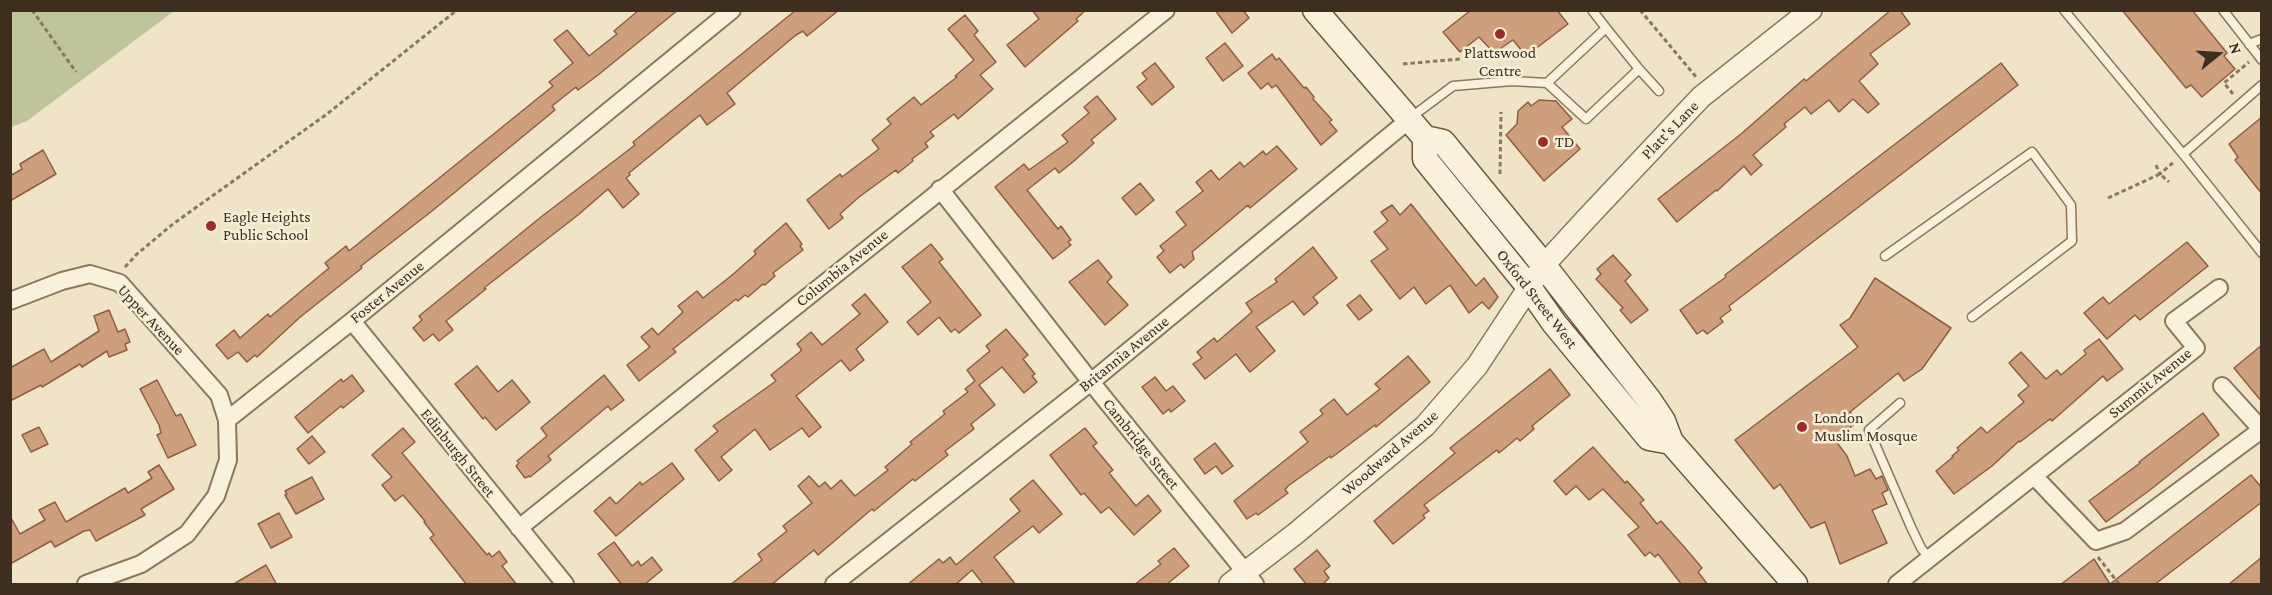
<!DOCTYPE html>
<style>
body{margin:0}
#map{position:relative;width:2272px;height:595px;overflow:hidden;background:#f0e4c8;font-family:"Crimson Pro",serif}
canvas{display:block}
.frame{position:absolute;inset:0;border:12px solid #3d2e20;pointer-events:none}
.north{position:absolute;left:2188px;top:24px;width:60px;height:60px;-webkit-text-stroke:4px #f7eed8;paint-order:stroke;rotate:72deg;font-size:16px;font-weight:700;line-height:24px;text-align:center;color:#3d2e20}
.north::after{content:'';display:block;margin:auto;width:21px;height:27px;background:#3d2e20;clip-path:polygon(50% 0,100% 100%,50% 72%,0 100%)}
</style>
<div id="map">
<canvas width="2272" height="595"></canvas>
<div class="frame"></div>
<div class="north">N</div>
</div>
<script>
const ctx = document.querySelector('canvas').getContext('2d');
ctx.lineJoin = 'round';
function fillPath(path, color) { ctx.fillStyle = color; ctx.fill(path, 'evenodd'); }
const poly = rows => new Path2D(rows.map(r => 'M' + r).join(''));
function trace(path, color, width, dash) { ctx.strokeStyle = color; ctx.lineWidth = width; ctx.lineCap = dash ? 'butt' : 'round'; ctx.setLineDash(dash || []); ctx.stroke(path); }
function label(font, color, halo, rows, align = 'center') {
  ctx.font = font + ' "Crimson Pro",serif'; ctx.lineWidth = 5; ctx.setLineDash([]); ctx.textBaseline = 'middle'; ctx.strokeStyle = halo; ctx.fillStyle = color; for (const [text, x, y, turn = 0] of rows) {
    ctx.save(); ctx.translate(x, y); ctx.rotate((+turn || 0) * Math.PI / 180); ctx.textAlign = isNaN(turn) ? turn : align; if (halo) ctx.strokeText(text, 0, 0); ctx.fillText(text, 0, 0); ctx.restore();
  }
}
const cemetery = poly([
 [11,10,174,10,174,11,27,121,11,127]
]);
const building = poly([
 [639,10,678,10,598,75,578,90,576,87,552,106,555,110,432,211,361,266,362,268,299,318,257,357,255,355,247,362,238,352,228,359,216,345,234,330,240,338,268,314,270,317,329,268,325,263,346,246,349,251,553,86,549,82,573,63,554,40,567,30,589,56,617,34,614,31,639,10],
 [796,10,839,10,807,36,803,31,796,35,727,93,735,104,707,125,700,115,629,173,630,175,626,178,639,194,623,208,608,189,578,215,484,288,486,289,446,321,453,330,439,341,433,334,424,341,413,328,422,320,419,316,541,217,635,145,633,142,796,10],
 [1032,10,1086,10,1076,19,1078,21,1025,67,1007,45,1039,19,1032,10],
 [1215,10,1243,10,1249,18,1232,33,1215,10],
 [1471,10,1557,10,1568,24,1526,56,1513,40,1494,53,1479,37,1460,52,1443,32,1471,10],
 [1891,10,1900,10,1910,24,1870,54,1878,64,1859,81,1879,104,1868,113,1853,99,1839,112,1829,100,1811,114,1805,107,1784,124,1786,127,1753,155,1762,165,1751,175,1744,166,1717,191,1716,190,1677,222,1658,199,1741,134,1804,79,1806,81,1891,10],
 [2122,10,2192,10,2227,53,2224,56,2235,69,2202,97,2191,85,2186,88,2122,10],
 [965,15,978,31,974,35,996,62,980,75,993,89,958,119,954,114,930,132,934,136,925,143,928,147,912,159,913,161,898,173,896,170,859,197,840,214,843,218,829,229,807,200,840,174,842,177,879,149,872,140,891,124,887,119,914,97,921,105,957,77,955,76,974,60,948,29,965,15],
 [1225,43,1243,66,1223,81,1206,58,1225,43],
 [1272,54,1276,60,1279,58,1304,88,1306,87,1314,97,1313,99,1332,120,1329,122,1337,131,1321,145,1276,85,1272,88,1268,83,1261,89,1248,73,1272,54],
 [1155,63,1174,87,1152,105,1137,87,1147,79,1142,73,1155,63],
 [2001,63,2018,85,1729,306,1731,310,1720,318,1723,322,1707,334,1703,330,1697,334,1680,310,1726,277,1725,275,1869,164,2001,63],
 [1097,96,1116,119,1091,140,1094,143,1074,161,1059,173,1055,168,1027,190,1058,229,1061,226,1071,240,1068,242,1071,245,1053,259,995,187,1024,164,1029,170,1068,142,1062,135,1089,113,1084,107,1097,96],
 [1539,100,1556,101,1572,119,1562,127,1580,149,1544,181,1506,135,1517,124,1518,111,1528,102,1531,106,1539,100],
 [2262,117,2262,194,2235,160,2238,157,2229,144,2262,117],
 [1277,146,1297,169,1250,208,1248,205,1192,252,1194,259,1184,268,1181,264,1170,273,1157,257,1164,251,1160,246,1186,225,1176,212,1203,191,1196,182,1211,170,1219,180,1240,162,1244,167,1263,151,1266,155,1277,146],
 [43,150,56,174,10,201,10,176,22,169,20,164,43,150],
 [1140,183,1154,200,1136,215,1122,198,1140,183],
 [1411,204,1476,286,1484,278,1498,297,1489,309,1482,302,1469,313,1450,285,1426,304,1414,287,1400,299,1371,261,1388,249,1374,232,1388,221,1381,212,1392,205,1400,215,1411,204],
 [786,223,802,244,800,246,803,250,773,273,775,276,765,285,763,284,748,297,745,295,738,301,736,299,673,349,676,352,639,381,627,365,650,347,641,337,652,328,658,335,683,312,678,306,697,291,703,298,731,276,756,254,754,251,786,223],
 [2187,242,2208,266,2140,320,2135,315,2107,339,2084,313,2103,297,2109,304,2187,242],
 [931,244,943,259,939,262,981,315,959,333,955,329,951,332,939,317,918,335,907,322,931,302,902,267,931,244],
 [1313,247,1337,278,1313,297,1318,303,1304,315,1293,301,1256,327,1275,351,1250,372,1236,354,1205,379,1193,364,1202,358,1197,352,1214,338,1217,342,1252,312,1246,303,1277,282,1275,279,1313,247],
 [1613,255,1631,275,1625,281,1648,310,1631,323,1620,310,1623,308,1596,279,1601,274,1597,269,1613,255],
 [1098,260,1112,277,1107,282,1128,305,1105,325,1069,282,1098,260],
 [1875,278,1951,328,1922,369,1904,381,1898,373,1850,412,1858,421,1835,440,1847,456,1855,476,1870,469,1876,479,1882,476,1888,490,1882,493,1887,504,1872,510,1887,543,1840,564,1825,522,1811,528,1780,484,1774,489,1735,440,1858,347,1840,325,1850,318,1875,278],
 [865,294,888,322,856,349,864,360,850,371,841,360,796,396,821,427,809,437,802,428,770,450,755,429,721,457,732,470,719,481,695,450,718,431,713,426,776,381,771,375,801,351,801,349,797,344,811,332,822,345,860,314,852,305,865,294],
 [1360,295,1372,310,1359,320,1347,305,1360,295],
 [109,310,118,332,125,329,130,342,125,344,127,350,109,357,107,351,82,367,80,364,42,387,41,385,10,401,10,368,44,349,51,362,99,331,94,316,109,310],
 [1006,329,1028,355,1023,359,1035,374,1032,376,1037,382,1024,393,1002,367,979,385,995,405,971,424,974,429,945,451,948,455,915,481,913,479,874,511,872,509,818,555,814,550,771,585,730,585,762,560,758,554,787,531,783,526,812,503,798,486,809,476,819,487,825,482,831,489,841,480,855,496,888,470,885,467,912,444,910,442,945,414,943,411,968,392,965,389,975,381,967,370,990,351,986,346,1006,329],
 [2099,339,2123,369,2107,381,2103,376,2052,421,2050,419,2020,442,2019,441,1992,466,1954,494,1936,471,1953,457,1952,456,1959,450,1957,448,1981,427,1987,433,2024,402,2018,395,2029,386,2009,363,2021,352,2046,379,2057,370,2061,375,2086,354,2084,350,2099,339],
 [2262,345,2262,402,2234,368,2262,345],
 [1408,356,1430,382,1376,427,1375,425,1331,458,1330,456,1288,486,1285,490,1288,493,1258,515,1256,513,1247,519,1234,501,1308,442,1300,432,1323,414,1320,410,1334,399,1347,415,1380,389,1375,384,1408,356],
 [477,366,498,392,512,380,530,402,496,430,485,417,483,419,455,384,477,366],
 [1550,369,1570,395,1532,426,1534,429,1520,441,1517,438,1499,453,1497,450,1424,505,1429,511,1423,515,1425,518,1393,544,1374,521,1455,453,1450,448,1550,369],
 [352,375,364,391,343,408,341,406,308,433,295,417,341,379,343,382,352,375],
 [604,375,624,400,611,410,608,406,548,456,551,460,530,477,529,476,525,478,516,466,519,463,517,461,547,436,541,428,604,375],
 [1155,377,1166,391,1173,386,1185,401,1171,412,1169,409,1163,414,1142,387,1155,377],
 [157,380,176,416,181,414,196,445,168,458,157,435,161,433,159,425,140,389,157,380],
 [2203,413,2219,435,2150,490,2106,522,2089,501,2140,463,2139,462,2203,413],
 [39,427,48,444,31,452,22,435,39,427],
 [403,428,415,442,402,453,487,555,489,553,492,557,499,551,507,562,502,566,517,585,467,585,430,538,434,535,424,522,425,521,403,495,395,501,382,485,392,477,372,455,403,428],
 [1085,428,1097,443,1093,446,1113,470,1109,473,1136,506,1148,495,1161,511,1134,535,1109,507,1101,513,1084,493,1081,495,1050,455,1085,428],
 [312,436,325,452,309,464,297,449,312,436],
 [1215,443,1233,466,1222,474,1216,466,1205,474,1194,459,1215,443],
 [1593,447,1625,483,1627,481,1644,500,1640,503,1657,524,1661,521,1686,549,1702,568,1698,572,1708,585,1682,585,1658,554,1655,557,1650,552,1645,556,1628,535,1639,527,1603,489,1589,500,1576,486,1566,495,1554,481,1593,447],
 [672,463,684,479,616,536,594,511,610,497,616,504,640,482,642,485,672,463],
 [159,465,174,489,141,509,145,515,96,541,90,530,84,531,55,547,51,541,10,564,10,516,20,534,45,520,39,510,55,502,66,522,125,488,128,493,152,478,148,472,159,465],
 [2251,475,2262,488,2262,502,2154,585,2060,585,2094,559,2110,584,2251,475],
 [312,477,324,499,296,514,285,495,287,494,285,491,312,477],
 [1033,480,1062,514,1039,533,1033,526,994,557,1016,585,984,585,972,570,955,585,907,585,939,559,943,563,950,557,956,565,1020,511,1010,499,1033,480],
 [279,513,292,537,271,548,258,524,279,513],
 [614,542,632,566,638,561,641,566,652,557,662,570,644,585,622,585,598,554,614,542],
 [1174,548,1189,566,1166,585,1134,585,1161,564,1158,561,1174,548],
 [1317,550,1330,566,1324,571,1329,578,1322,585,1307,585,1294,569,1317,550],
 [2262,557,2262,585,2228,585,2262,557],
 [266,565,277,585,232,585,266,565]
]);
const path = poly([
 [32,10,76,72],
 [1640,10,1697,78],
 [1403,64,1471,58],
 [2233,94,2224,83,2249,62],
 [2156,165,2160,174,2175,161],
 [1500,174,1501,112],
 [2108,198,2160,174,2169,182],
 [125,267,137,254,173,224,327,114,457,10],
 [2098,557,2119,584]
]);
const service = poly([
 [2064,10,2183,154,2262,253],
 [2223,10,2262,60],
 [1606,28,1639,69],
 [2249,44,2262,39],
 [1547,83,1606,28,1592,10],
 [1410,118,1453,86,1512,81,1547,83,1586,119,1639,69,1659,91],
 [2183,154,2262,85],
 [1885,256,2032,152,2071,205,2072,241,1972,317],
 [1900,403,1869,430,1911,527,1921,548,1930,559]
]);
const minor = poly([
 [940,189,1091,382,1255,584],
 [10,301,62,281,90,274,120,283,219,395,227,420],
 [352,321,565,584],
 [2222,386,2262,430],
 [2034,476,2096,541,2125,531,2261,430],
 [519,528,1166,10],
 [86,584,141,564,187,534,216,496,228,460,227,420,352,321,732,10],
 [834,584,1091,382,1410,119],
 [1897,584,2196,348,2174,321,2219,288]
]);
const tertiary = poly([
 [1230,584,1295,534,1425,426,1477,366,1543,266,1587,218,1701,97,1811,10]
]);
const secondary = poly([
 [1315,10,1425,138,1443,142,1534,253,1649,400,1663,421,1671,442,1795,584],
 [1425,138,1425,159,1528,286,1554,323,1649,438,1671,442]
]);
const markers = [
 [1500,34,6,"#9e2a2b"],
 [1543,142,6,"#9e2a2b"],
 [211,226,6,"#9e2a2b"],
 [1802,427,6,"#9e2a2b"]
];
const poiNames = [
 ["Plattswood",1500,53,"center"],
 ["Centre",1500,71,"center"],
 ["TD",1555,142],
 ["Eagle Heights",223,217],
 ["Public School",223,235],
 ["London",1814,418],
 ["Muslim Mosque",1814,436]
];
const streetNames = [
 ["Platt's Lane",1670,130,-46],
 ["Columbia Avenue",842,268,-39],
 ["Foster Avenue",387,292,-39],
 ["Oxford Street West",1537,299,52],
 ["Upper Avenue",151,320,47],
 ["Britannia Avenue",1124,354,-39],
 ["Summit Avenue",2150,383,-39],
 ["Cambridge Street",1141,444,51],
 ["Edinburgh Street",458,453,51],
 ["Woodward Avenue",1390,453,-41]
];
fillPath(cemetery, '#bfc49a');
fillPath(building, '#cf9f7d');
trace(building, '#8d5f41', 1.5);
trace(service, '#8d765c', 11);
trace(minor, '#8d765c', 20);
trace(tertiary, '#8d765c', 24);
trace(secondary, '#6f573f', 27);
trace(path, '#8d765c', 3, [4.5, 3]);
trace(service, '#faf1dc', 8);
trace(minor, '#faf1dc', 16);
trace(tertiary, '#faf1dc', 21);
trace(secondary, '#faf1dc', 24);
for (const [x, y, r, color] of markers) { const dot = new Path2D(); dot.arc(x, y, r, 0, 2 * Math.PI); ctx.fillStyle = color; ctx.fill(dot); trace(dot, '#f7eed8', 2); }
label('16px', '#3d2e20', '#f7eed8', poiNames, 'left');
label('16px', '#3d2e20', '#f7eed8', streetNames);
</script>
